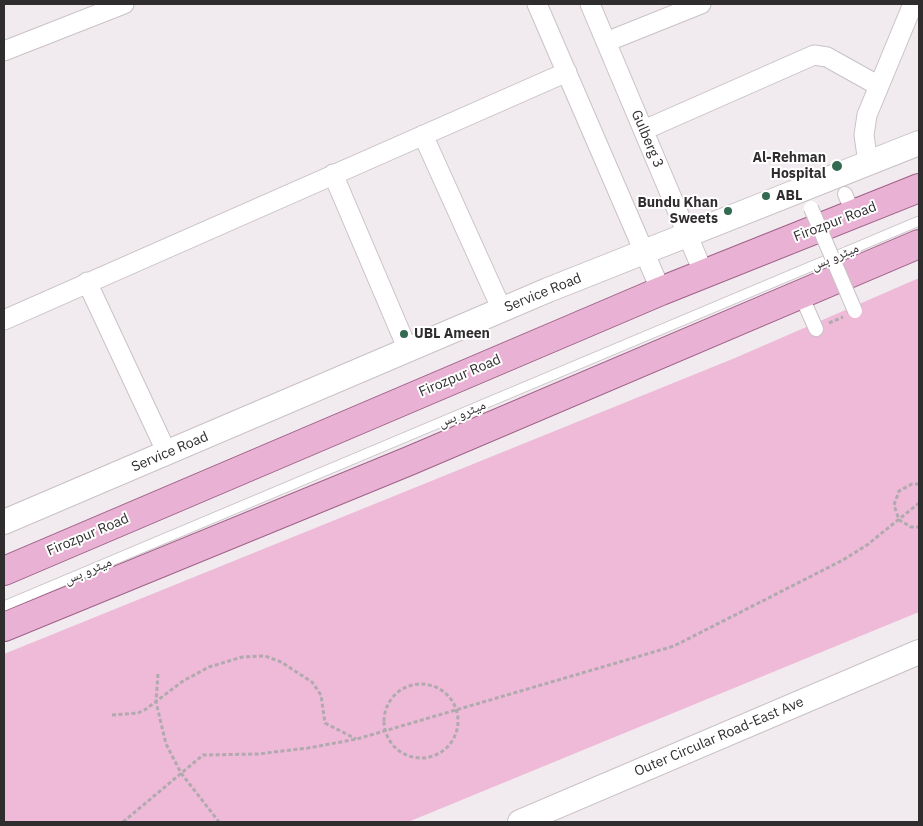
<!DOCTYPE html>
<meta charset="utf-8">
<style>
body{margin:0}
#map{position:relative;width:923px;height:826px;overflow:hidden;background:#f1eaee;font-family:"IBM Plex Sans",sans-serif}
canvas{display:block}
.frame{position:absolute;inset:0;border:5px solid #302d2f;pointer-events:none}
</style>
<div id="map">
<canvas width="923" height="826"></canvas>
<div class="frame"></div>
</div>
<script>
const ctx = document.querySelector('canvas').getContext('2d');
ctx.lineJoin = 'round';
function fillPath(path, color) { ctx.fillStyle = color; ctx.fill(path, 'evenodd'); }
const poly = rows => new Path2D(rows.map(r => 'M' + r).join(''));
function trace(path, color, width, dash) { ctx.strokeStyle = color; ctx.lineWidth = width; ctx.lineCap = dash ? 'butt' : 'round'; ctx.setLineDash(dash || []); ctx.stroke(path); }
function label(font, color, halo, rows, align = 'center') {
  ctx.font = font + ' "IBM Plex Sans","Noto Naskh Arabic",sans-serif'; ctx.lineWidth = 4; ctx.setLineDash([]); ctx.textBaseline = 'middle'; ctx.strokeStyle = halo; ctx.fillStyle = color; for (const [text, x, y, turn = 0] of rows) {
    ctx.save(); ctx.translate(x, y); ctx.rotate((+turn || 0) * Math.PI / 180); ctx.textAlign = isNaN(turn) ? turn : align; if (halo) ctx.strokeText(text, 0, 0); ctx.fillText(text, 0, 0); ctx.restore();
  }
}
const green = poly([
 [919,278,919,612,408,822,4,822,4,654,735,358]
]);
const path = poly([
 [829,323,843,317],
 [919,484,912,484,899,491,894,505,899,520,911,527,919,527],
 [158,674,156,702,166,744,181,773,219,822],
 '384 721a37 37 0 1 1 74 0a37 37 0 1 1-74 0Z',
 [112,715,138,713,146,709,183,681,209,667,242,657,265,656,281,662,312,682,321,695,325,723,356,739],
 [123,822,203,755,258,754,308,748,357,739,674,646,843,560,867,545,919,503]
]);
const service = poly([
 [4,606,919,221]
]);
const pedestrian = poly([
 [845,194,854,215],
 [801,295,816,329]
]);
const minor = poly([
 [537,4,661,291],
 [590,4,704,274],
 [606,42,701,4],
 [4,51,124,4],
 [644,130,814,55,827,57,879,86],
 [423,135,502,310],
 [868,163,864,135,867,115,913,4],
 [333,174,408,350],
 [87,282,167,453],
 [4,320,567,72]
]);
const tertiary = poly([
 [4,522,548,290,919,143],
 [520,822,919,652]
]);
const primary = poly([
 [4,571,661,291,919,188],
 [4,627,409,461,919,244]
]);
const pedestrianBridge = poly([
 [811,208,855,311]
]);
const markers = [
 [837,166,6,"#336a52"],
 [766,196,5,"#336a52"],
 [728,211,5,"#336a52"],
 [404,334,5,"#336a52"]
];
const streetNames = [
 ["Gulberg 3",647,139,67],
 ["Firozpur Road",835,222,-21],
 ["میٹرو بس",835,257,-23],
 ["Service Road",543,293,-22],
 ["Firozpur Road",460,376,-23],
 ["میٹرو بس",462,414,-23],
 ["Service Road",170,452,-23],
 ["Firozpur Road",88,535,-23],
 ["میٹرو بس",88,571,-23],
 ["Outer Circular Road-East Ave",719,737,-23]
];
const poiNames = [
 ["Al-Rehman",826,158],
 ["Hospital",826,174],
 ["ABL",776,196,"left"],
 ["Bundu Khan",718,203],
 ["Sweets",718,219],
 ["UBL Ameen",414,334,"left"]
];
fillPath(green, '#eebad8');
trace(service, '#c9c2c6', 11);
trace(pedestrian, '#c9c2c6', 16);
trace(minor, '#c9c2c6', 21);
trace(tertiary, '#c9c2c6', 26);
trace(primary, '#9f6188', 30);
trace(path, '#b0aaae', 3, [4, 2.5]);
trace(service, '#fff', 9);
trace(pedestrian, '#fff', 14);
trace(minor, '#fff', 19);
trace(tertiary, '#fff', 24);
trace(primary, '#e9b1d4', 28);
trace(pedestrianBridge, '#c9c2c6', 16, []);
trace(pedestrianBridge, '#fff', 14);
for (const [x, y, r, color] of markers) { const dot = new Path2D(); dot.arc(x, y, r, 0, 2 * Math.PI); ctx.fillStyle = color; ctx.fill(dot); trace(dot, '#fff', 2); }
label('14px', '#302d2f', '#fff', streetNames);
label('bold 14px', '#302d2f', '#fff', poiNames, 'right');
</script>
